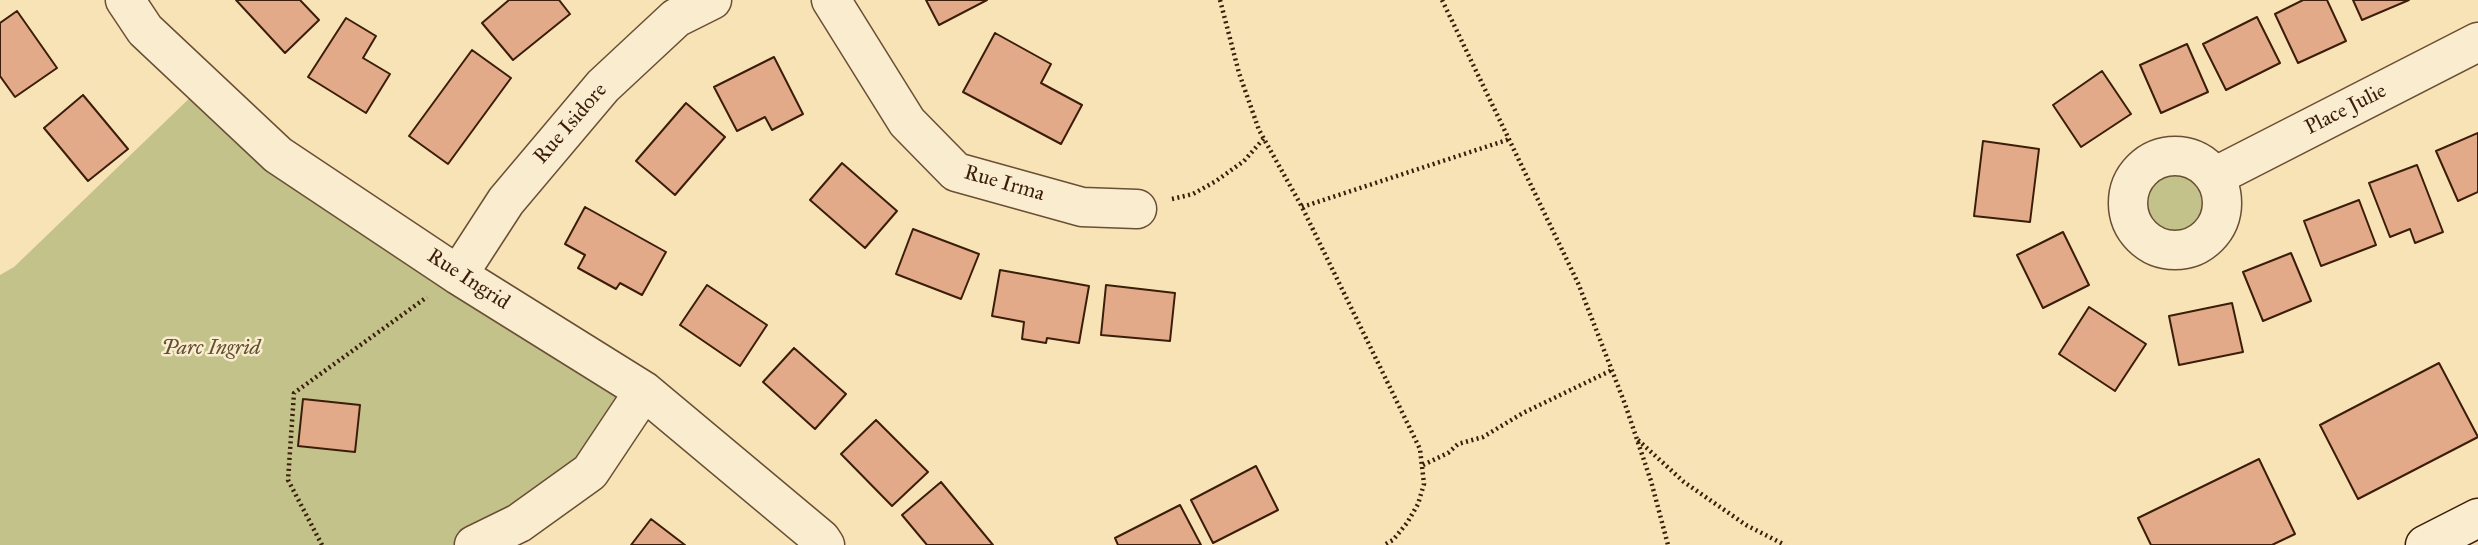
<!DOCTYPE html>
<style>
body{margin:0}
canvas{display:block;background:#f7e3b5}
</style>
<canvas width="2478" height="545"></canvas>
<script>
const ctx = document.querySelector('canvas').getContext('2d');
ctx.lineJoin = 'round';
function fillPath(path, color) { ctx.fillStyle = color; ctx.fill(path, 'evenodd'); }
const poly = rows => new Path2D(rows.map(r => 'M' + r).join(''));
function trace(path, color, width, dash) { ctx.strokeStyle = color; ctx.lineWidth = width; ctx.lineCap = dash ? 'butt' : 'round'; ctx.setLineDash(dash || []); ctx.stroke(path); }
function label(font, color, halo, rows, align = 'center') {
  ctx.font = font + ' "IM FELL Great Primer",serif'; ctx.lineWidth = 5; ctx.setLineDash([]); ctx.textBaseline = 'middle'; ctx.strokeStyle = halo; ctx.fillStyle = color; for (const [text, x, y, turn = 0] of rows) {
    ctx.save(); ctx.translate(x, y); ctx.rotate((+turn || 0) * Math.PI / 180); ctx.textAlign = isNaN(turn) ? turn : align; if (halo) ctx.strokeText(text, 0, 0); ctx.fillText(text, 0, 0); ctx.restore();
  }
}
const green = poly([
 [196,92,644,391,590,472,474,545,0,545,0,275,14,267],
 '2127 203a47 47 0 1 1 94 0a47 47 0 1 1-94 0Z'
]);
const building = poly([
 [236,0,300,0,319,20,285,53,236,0],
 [509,0,559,0,570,14,513,60,482,23,509,0],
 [926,0,987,0,939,25,926,0],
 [2303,0,2327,0,2346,41,2298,63,2275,14,2303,0],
 [2353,0,2409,0,2362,20,2353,0],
 [17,11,57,68,15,97,0,76,0,23,17,11],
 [2257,17,2280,63,2226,90,2203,44,2257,17],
 [346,18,376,36,363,58,390,74,366,113,308,77,346,18],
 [995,33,1051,64,1041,83,1082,105,1061,144,963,92,995,33],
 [2187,44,2208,92,2161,113,2140,65,2187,44],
 [472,50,511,78,448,164,409,136,472,50],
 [774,57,803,114,772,130,765,117,737,131,714,87,774,57],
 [2102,71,2131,114,2081,147,2053,105,2102,71],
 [83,95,128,149,88,181,44,128,83,95],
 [686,103,725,137,675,195,636,161,686,103],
 [2478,133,2478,192,2458,201,2436,151,2478,133],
 [1983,141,2039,149,2030,222,1974,216,1983,141],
 [842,163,897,211,865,248,810,200,842,163],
 [2417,165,2443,232,2415,243,2410,229,2390,237,2369,183,2417,165],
 [2359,200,2376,245,2321,266,2304,221,2359,200],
 [585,207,666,252,642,295,620,283,616,289,578,268,585,255,565,244,585,207],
 [913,229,979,254,961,299,896,274,913,229],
 [2063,232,2089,285,2043,308,2017,255,2063,232],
 [2291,253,2311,301,2263,321,2243,272,2291,253],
 [1000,270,1089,286,1079,343,1047,338,1046,343,1022,339,1024,322,992,316,1000,270],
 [707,285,767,325,740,366,680,325,707,285],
 [1106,285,1175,293,1170,341,1101,335,1106,285],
 [2232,303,2243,352,2179,365,2169,316,2232,303],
 [2089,307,2146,344,2115,391,2059,354,2089,307],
 [794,348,846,394,815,429,763,382,794,348],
 [2439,363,2478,437,2358,499,2320,425,2439,363],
 [303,399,360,405,355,452,298,446,303,399],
 [876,420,928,472,892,506,841,454,876,420],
 [2259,459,2295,534,2272,545,2151,545,2138,518,2259,459],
 [1256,466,1278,510,1213,543,1191,500,1256,466],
 [941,482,993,545,927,545,902,515,941,482],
 [1180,505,1201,545,1118,545,1115,538,1180,505],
 [651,519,685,545,631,545,651,519]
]);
const path = poly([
 [1220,0,1239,73,1259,130,1302,207,1420,449,1424,484,1418,504,1407,523,1393,540,1384,545],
 [1442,0,1578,283,1625,404,1651,481,1668,545],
 [1172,199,1193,194,1216,181,1244,161,1265,137],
 [1302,207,1510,139],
 [1638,440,1684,482,1746,525,1785,545],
 [1423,465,1448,453,1458,444,1483,437,1523,413,1612,370],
 [322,545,288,480,294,393,427,297]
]);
const street = poly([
 [125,0,145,30,278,155,458,275,644,391,821,539,825,545],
 [831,0,907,122,956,172,1082,207,1137,209],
 '2128 203a47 47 0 1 1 94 0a47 47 0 1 1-94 0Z',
 [2214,177,2478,42],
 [458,275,506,201,603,86,676,18,712,0],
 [474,545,519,523,590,472,644,391]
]);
const secondary = poly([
 [2425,545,2478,518]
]);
const streetNames = [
 ["Place Julie",2346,110,-27],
 ["Rue Isidore",571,124,-49],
 ["Rue Irma",1004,184,16],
 ["Rue Ingrid",468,280,33]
];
const parkNames = [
 ["Parc Ingrid",211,349]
];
fillPath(green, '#c2c28a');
fillPath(building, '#e2aa89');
trace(building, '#3b1d0a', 2);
trace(street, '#6a4e35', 41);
trace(secondary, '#3b1d0a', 41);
trace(path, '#3b1d0a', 4.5, [2, 3.5]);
trace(street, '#faedcf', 38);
trace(secondary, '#faedcf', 38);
label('21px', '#3b1d0a', '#faedcf', streetNames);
label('italic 21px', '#644f30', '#faedcf', parkNames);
</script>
